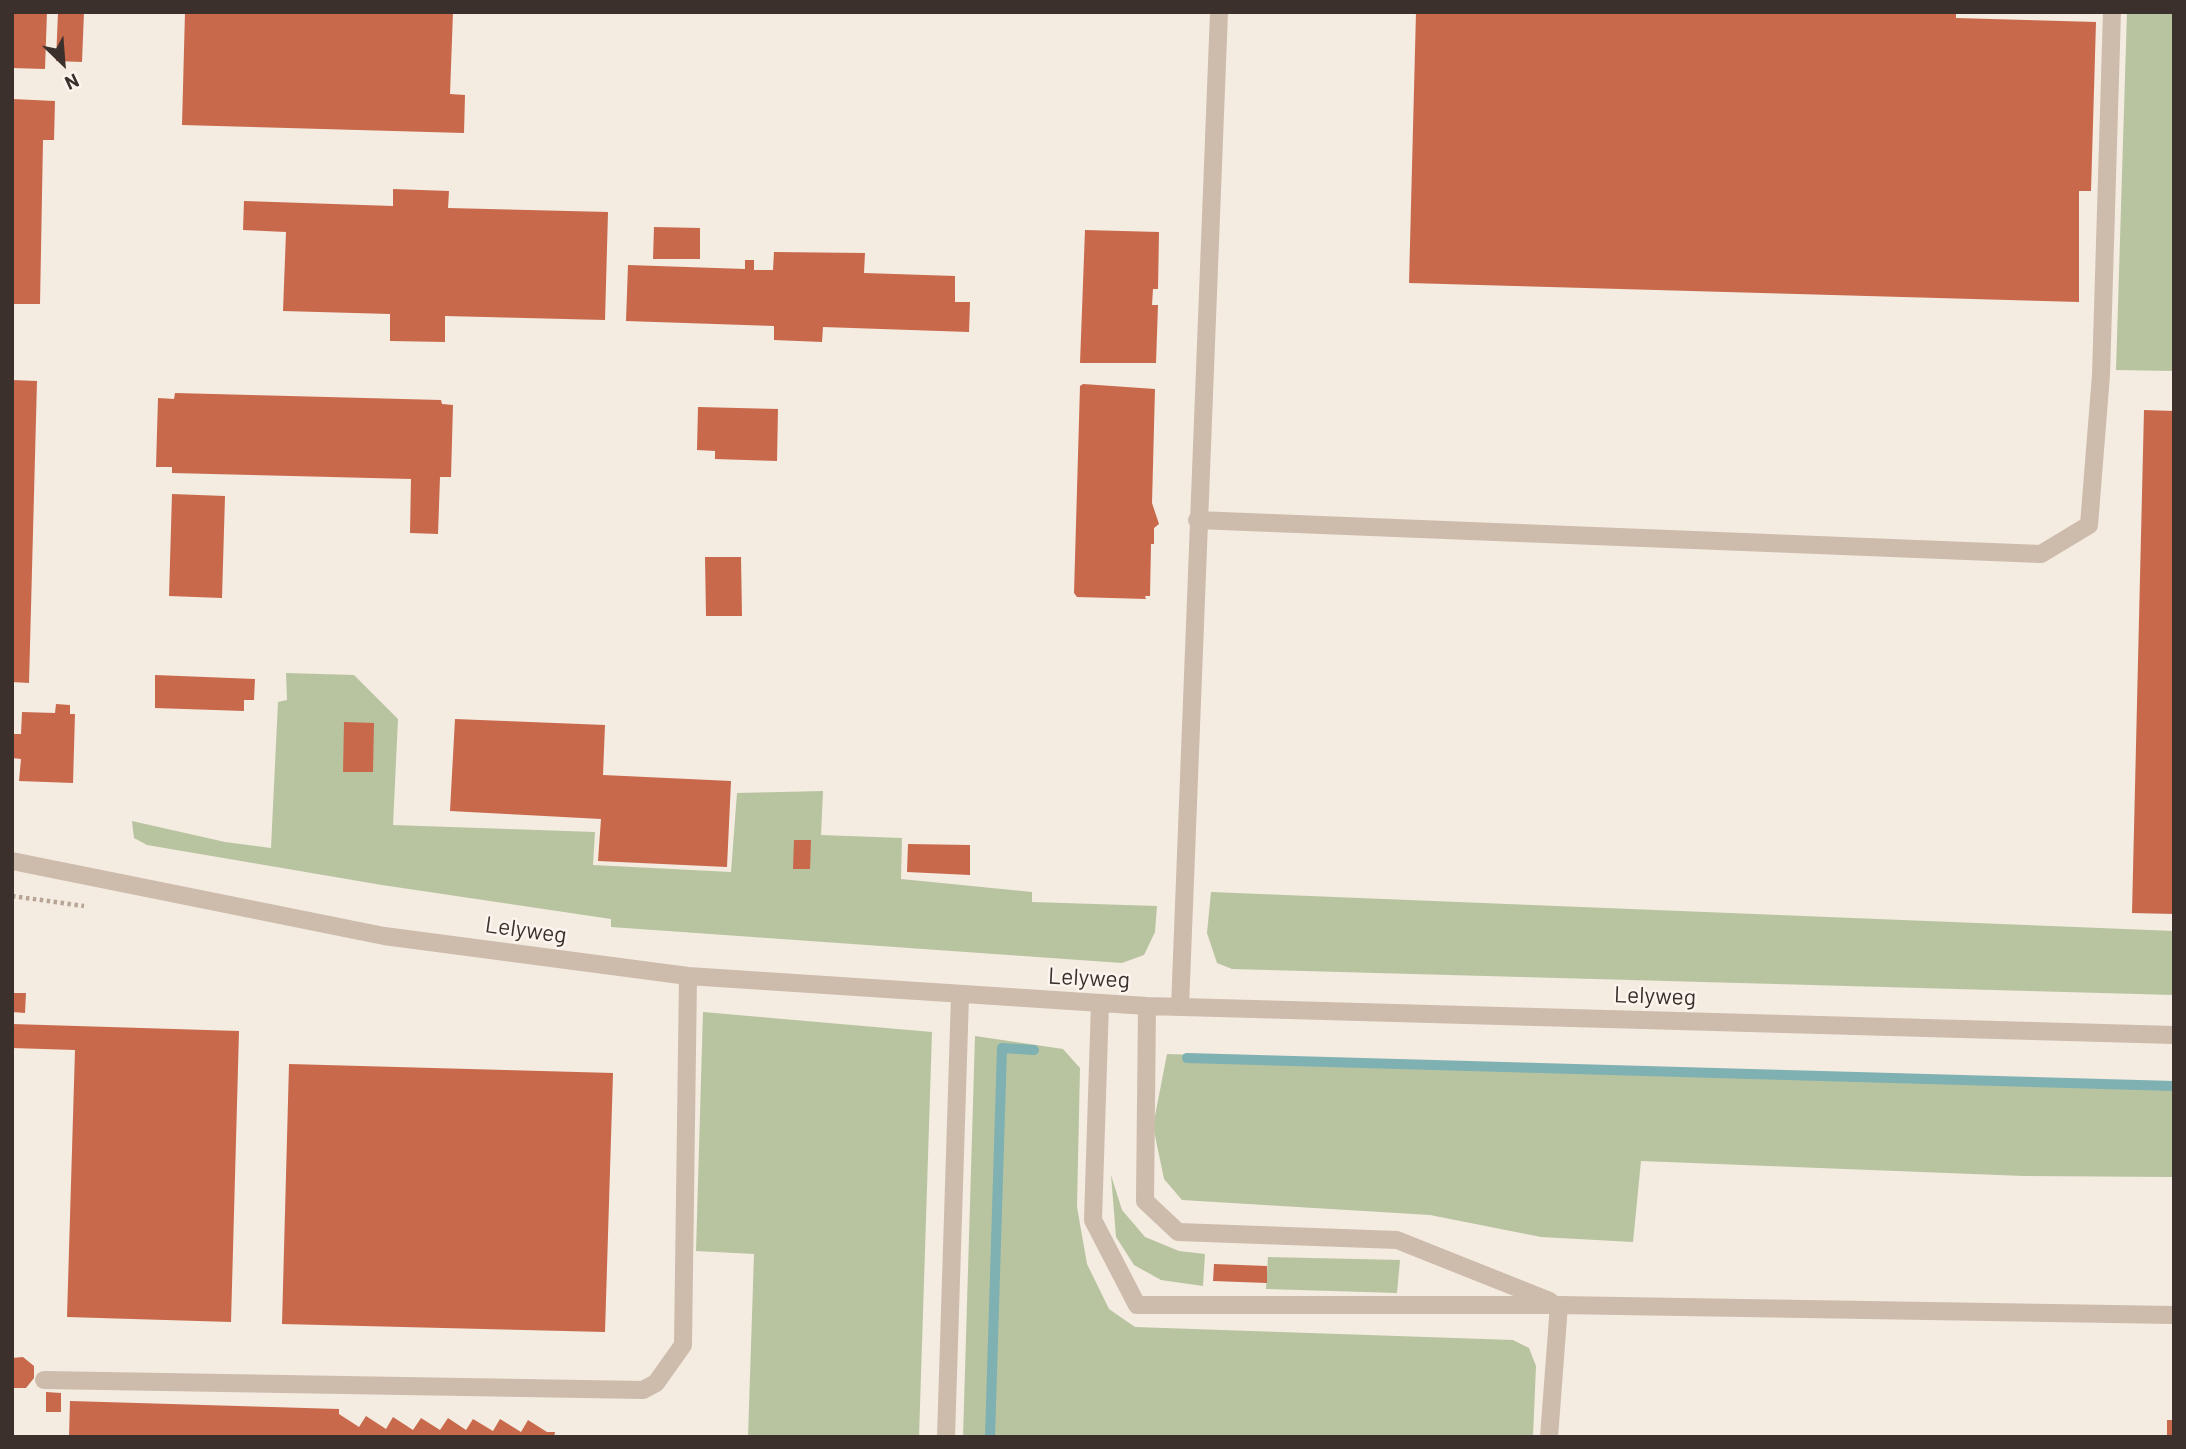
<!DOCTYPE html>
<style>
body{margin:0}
#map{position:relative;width:2186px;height:1449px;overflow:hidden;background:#f4ebe1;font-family:Barlow,sans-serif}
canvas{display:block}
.frame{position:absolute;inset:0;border:14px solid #3b302b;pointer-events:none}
.north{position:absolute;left:28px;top:28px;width:70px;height:70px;-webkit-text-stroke:5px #fbf5ee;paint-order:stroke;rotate:155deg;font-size:19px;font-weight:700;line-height:28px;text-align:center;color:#3b302b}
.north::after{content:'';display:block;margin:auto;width:24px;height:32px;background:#3b302b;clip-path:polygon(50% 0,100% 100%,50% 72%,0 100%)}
</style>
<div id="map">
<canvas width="2186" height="1449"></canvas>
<div class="frame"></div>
<div class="north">N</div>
</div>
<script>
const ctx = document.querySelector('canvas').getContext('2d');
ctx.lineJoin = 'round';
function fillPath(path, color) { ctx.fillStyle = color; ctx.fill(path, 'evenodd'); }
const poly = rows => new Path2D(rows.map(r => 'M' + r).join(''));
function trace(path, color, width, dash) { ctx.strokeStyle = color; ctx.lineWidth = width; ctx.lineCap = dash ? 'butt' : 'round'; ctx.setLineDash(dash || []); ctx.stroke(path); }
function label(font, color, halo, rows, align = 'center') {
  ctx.font = font + ' Barlow,sans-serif'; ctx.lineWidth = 5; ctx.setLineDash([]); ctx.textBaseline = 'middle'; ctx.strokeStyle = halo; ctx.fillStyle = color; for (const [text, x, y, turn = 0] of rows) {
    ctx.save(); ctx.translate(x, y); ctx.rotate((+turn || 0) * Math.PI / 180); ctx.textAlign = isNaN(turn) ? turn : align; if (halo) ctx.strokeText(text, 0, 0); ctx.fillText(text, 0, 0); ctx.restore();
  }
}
const green = poly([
 [2127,12,2174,12,2174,371,2116,370],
 [286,673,354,675,398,719,393,825,595,832,593,865,731,872,737,793,823,791,821,835,902,838,901,879,1032,892,1032,902,1157,906,1155,932,1144,955,1122,963,611,927,611,919,382,885,147,845,134,838,132,821,225,842,271,848,278,702,287,700],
 [1211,892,2174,931,2174,995,1232,969,1217,963,1207,933],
 [703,1012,932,1032,919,1437,748,1437,754,1254,696,1251],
 [975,1036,1063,1049,1080,1068,1077,1207,1087,1264,1109,1309,1135,1327,1513,1340,1529,1348,1536,1366,1533,1437,963,1437],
 [1167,1054,2174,1086,2174,1177,2024,1176,1641,1161,1633,1242,1541,1237,1430,1215,1182,1200,1164,1179,1153,1126],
 [1111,1175,1122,1210,1145,1237,1179,1251,1205,1254,1203,1286,1161,1280,1134,1265,1116,1237],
 [1268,1257,1400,1260,1397,1293,1266,1289]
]);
const stream = poly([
 [1187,1058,2174,1086],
 [990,1437,1002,1048,1034,1050]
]);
const building = poly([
 [12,12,47,12,45,69,12,68],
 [58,12,84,12,82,62,56,61],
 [185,12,453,12,450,94,465,95,464,133,182,125],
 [1416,12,1956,12,1956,18,2096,22,2091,191,2079,191,2079,302,1409,283],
 [12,99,55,101,54,140,43,140,40,304,12,304],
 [393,189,449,191,448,208,608,212,605,320,445,316,445,342,390,341,390,314,283,311,286,232,243,230,244,201,393,206],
 [654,227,700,228,700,259,653,259],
 [1085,230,1159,232,1158,289,1153,289,1152,305,1158,305,1156,363,1080,363],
 [774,252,865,253,864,273,955,276,955,302,970,302,969,332,823,327,822,342,774,340,774,326,626,321,628,265,745,269,745,260,754,260,754,270,773,270],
 [12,380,37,381,29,683,12,682],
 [1083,384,1155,389,1152,503,1159,524,1154,528,1154,544,1151,544,1150,596,1145,596,1146,599,1077,597,1074,593,1080,386],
 [175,393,441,400,442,404,453,405,451,477,440,477,438,534,410,533,411,479,172,473,172,467,156,467,158,398,174,399],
 [698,407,778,409,777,461,715,459,715,451,697,450],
 [2144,410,2174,411,2174,914,2132,913],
 [172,494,225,496,222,598,169,596],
 [705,557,741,557,742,616,706,616],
 [155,675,255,679,254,700,244,700,244,711,155,708],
 [56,704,70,705,70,714,75,714,73,783,19,781,21,759,12,758,12,734,21,734,22,712,55,713],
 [455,719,605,725,603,775,731,781,727,867,598,861,601,819,450,811],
 [344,722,374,723,373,772,343,772],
 [794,840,811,840,810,869,793,869],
 [908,844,970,845,970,875,907,872],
 [12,993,26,993,25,1013,12,1012],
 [12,1024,239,1031,231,1322,67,1317,75,1050,12,1048],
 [289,1064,613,1073,605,1332,282,1324],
 [1214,1264,1267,1266,1267,1283,1213,1281],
 [23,1357,34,1366,34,1378,26,1388,12,1388,12,1358],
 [46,1392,61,1393,61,1412,46,1412],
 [70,1401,339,1409,339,1414,359,1427,366,1416,386,1429,393,1417,413,1430,421,1418,440,1430,448,1418,466,1430,473,1419,493,1431,500,1419,521,1432,528,1420,547,1432,555,1432,554,1437,69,1437],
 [2167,1420,2174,1420,2174,1437,2167,1437]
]);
const path = poly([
 [12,896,84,906]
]);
const minor = poly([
 [1197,520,2041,554,2089,525,2101,375,2112,12],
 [12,861,384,936,688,976,1147,1006,2174,1035],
 [1100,1003,1093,1220,1137,1305,1559,1305],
 [1147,1006,1145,1201,1178,1232,1397,1240,1550,1301],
 [1180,1007,1219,12],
 [44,1380,643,1390,656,1383,683,1345,688,976],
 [946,1437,960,996],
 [1549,1437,1559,1305,2174,1315]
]);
const streetNames = [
 ["Lelyweg",526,930,8],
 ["Lelyweg",1089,978,3],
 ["Lelyweg",1655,996,2]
];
fillPath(green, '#b8c4a0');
trace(stream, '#7fb0b2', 10);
fillPath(building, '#c8694b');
trace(path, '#b9a596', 4.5, [3.5, 3.5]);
trace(minor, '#cdbbac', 18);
label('23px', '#3b302b', '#fbf5ee', streetNames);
</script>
